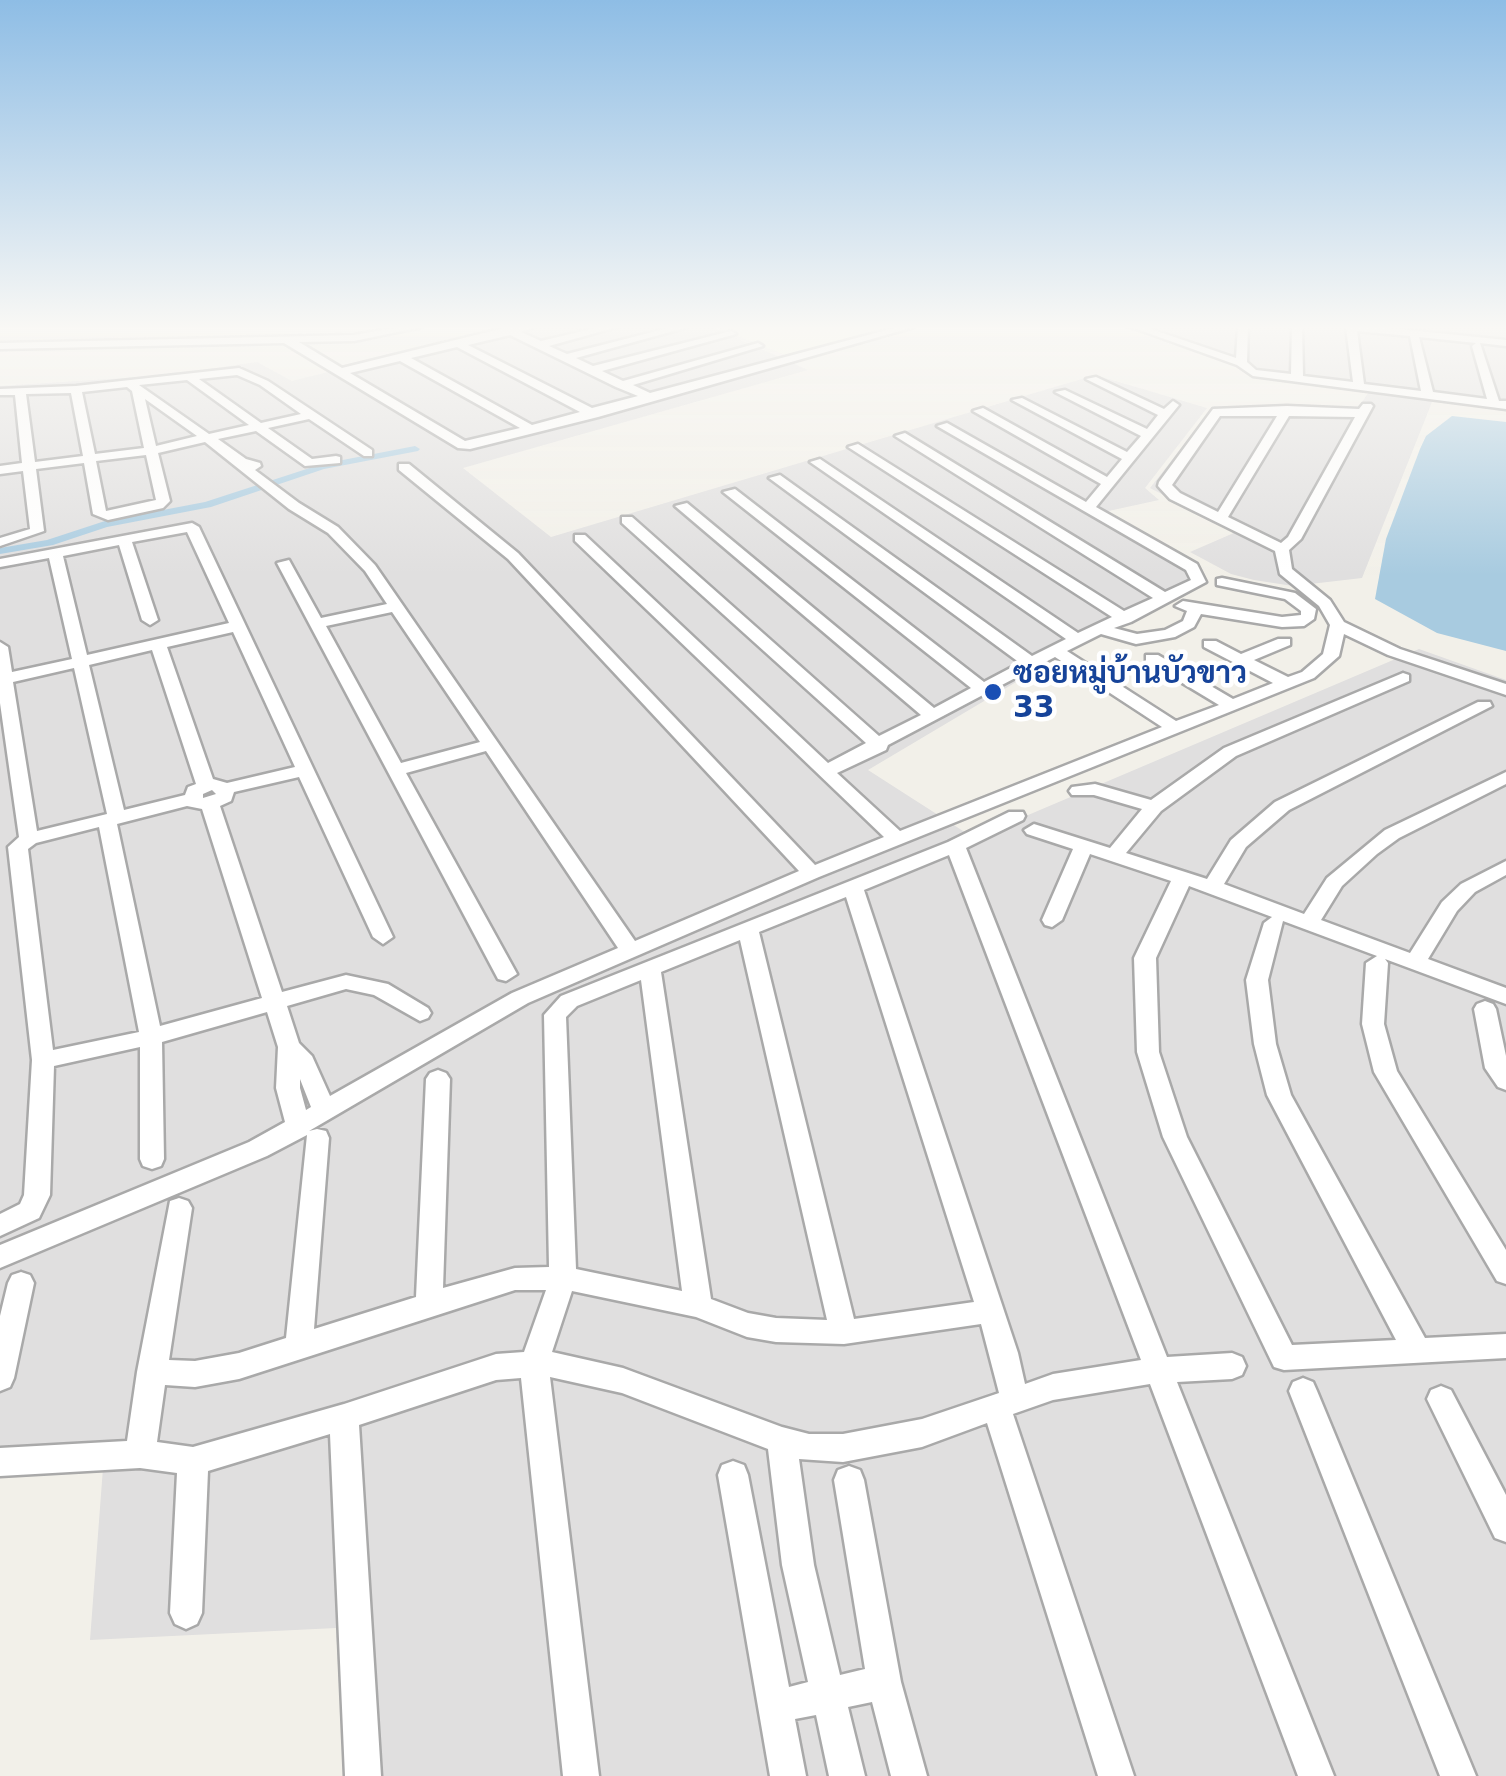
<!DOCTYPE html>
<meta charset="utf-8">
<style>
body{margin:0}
canvas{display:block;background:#f2f0e9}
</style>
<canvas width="1506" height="1776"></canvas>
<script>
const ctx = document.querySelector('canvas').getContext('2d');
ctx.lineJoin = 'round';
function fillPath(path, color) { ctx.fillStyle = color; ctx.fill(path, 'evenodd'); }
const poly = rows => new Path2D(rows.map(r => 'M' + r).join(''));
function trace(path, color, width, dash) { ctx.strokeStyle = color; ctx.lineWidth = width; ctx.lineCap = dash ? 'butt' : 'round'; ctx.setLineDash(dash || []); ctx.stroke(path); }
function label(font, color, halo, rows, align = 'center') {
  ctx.font = font + ' "DejaVu Sans",Sarabun,sans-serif'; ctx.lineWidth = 9; ctx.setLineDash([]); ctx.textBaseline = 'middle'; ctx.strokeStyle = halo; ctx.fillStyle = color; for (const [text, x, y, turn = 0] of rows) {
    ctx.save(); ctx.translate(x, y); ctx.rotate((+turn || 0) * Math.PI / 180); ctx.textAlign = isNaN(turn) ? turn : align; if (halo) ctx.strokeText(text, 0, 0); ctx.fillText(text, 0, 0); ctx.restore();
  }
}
const residential = poly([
 [507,327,712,327,808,370,463,468,551,537,1095,375,1207,408,1145,488,1159,500,1104,512,1203,571,868,770,974,838,1419,649,1506,680,1506,1776,344,1776,336,1628,90,1640,103,1468,0,1475,0,386,169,375,257,362,292,381],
 [1121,327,1506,327,1506,401,1250,371,1229,360],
 [1370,390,1434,397,1362,578,1293,586,1254,580,1231,574,1190,552,1236,532,1150,488,1214,406,1357,410]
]);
const education = poly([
 [717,327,904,327,795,359]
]);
const water = poly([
 [1452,416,1506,422,1506,651,1437,633,1375,599,1386,539,1420,449,1426,436]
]);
const canal = poly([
 [415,446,420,449,418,451,324,469,211,507,107,527,53,545,0,554,0,548,47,540,105,521,205,502,322,464,415,446]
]);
const minor = poly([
 [400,327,422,327,354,341,299,342,342,368,508,327,534,327,521,332,541,341,600,327,617,327,549,346,567,354,672,327,688,327,576,358,593,366,731,331,736,334,602,371,623,381,758,343,763,346,633,385,650,393,898,327,914,327,598,417,470,449,458,448,284,343,0,349,0,343,354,335,400,327],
 [510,335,616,387,638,396,592,408,468,345,510,335],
 [457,347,580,412,532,425,411,358,457,347],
 [400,361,520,428,465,441,350,373,400,361],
 [1131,327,1145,327,1236,358,1238,327,1248,327,1247,362,1256,370,1291,374,1292,327,1302,327,1303,376,1353,382,1346,327,1379,327,1506,340,1506,346,1480,343,1499,401,1506,401,1506,409,1253,376,1237,365,1131,327],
 [1357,331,1410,336,1421,391,1364,384,1357,331],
 [1419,337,1476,343,1472,346,1487,399,1433,392,1419,337],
 [239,368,268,381,372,450,372,456,364,456,309,419,268,428,312,459,336,456,340,457,340,463,305,466,256,431,218,439,246,459,260,463,261,466,255,470,299,503,338,527,375,565,635,941,799,871,508,559,399,470,399,464,409,464,518,553,815,865,884,837,575,541,575,535,585,535,828,763,866,743,622,523,622,517,632,517,879,736,921,715,675,506,687,503,934,708,971,688,723,492,735,489,984,682,1020,663,769,478,780,475,1032,656,1066,639,810,462,820,459,1078,633,1112,617,848,447,858,444,1124,611,1153,598,895,436,905,433,1165,592,1191,580,1186,570,937,426,947,423,1086,502,1101,484,973,411,983,408,1107,477,1122,459,1012,400,1022,398,1127,452,1141,436,1055,392,1065,390,1147,429,1158,415,1086,379,1096,377,1164,409,1173,401,1179,405,1096,507,1197,564,1206,582,1131,622,1114,628,1137,634,1165,630,1183,621,1187,611,1175,606,1183,601,1282,617,1301,615,1301,611,1285,599,1217,585,1217,579,1222,578,1295,593,1316,609,1314,619,1304,626,1282,627,1201,614,1194,627,1175,637,1136,644,1101,634,1067,651,1176,721,1219,705,1146,661,1146,655,1158,655,1233,699,1273,683,1204,647,1204,641,1216,641,1241,654,1278,639,1290,639,1290,645,1254,660,1288,677,1302,672,1323,654,1330,625,1319,606,1280,574,1275,551,1170,499,1158,486,1159,482,1213,409,1287,406,1359,409,1363,404,1371,404,1373,406,1301,539,1289,550,1292,569,1330,600,1344,622,1400,649,1506,684,1506,695,1388,655,1344,634,1339,656,1314,678,819,877,528,1003,309,1131,317,1129,326,1131,329,1138,314,1329,416,1297,426,1079,430,1073,438,1070,446,1073,450,1079,443,1288,515,1268,549,1267,544,1015,561,996,948,842,1009,812,1023,812,1025,816,1023,820,966,848,1167,1357,1232,1353,1242,1357,1246,1366,1242,1375,1232,1379,1177,1382,1334,1776,1298,1776,1150,1384,1053,1400,1013,1414,1134,1776,1098,1776,987,1423,922,1447,843,1462,799,1459,814,1565,840,1675,865,1669,834,1480,838,1470,849,1466,860,1470,864,1480,901,1682,927,1776,891,1776,872,1702,848,1707,865,1776,829,1776,816,1715,795,1719,806,1776,770,1776,718,1475,722,1465,733,1461,744,1465,748,1475,789,1687,808,1682,782,1565,768,1449,622,1393,550,1377,599,1776,563,1776,521,1378,496,1380,359,1425,381,1776,345,1776,330,1434,208,1471,202,1613,197,1624,186,1629,175,1624,170,1613,177,1473,140,1468,0,1476,0,1448,127,1441,137,1372,170,1201,179,1198,188,1201,192,1208,169,1360,195,1361,239,1353,286,1338,307,1135,267,1156,0,1268,0,1245,249,1142,285,1122,276,1088,278,1047,267,1012,162,1042,164,1159,161,1166,152,1169,143,1166,140,1159,140,1047,54,1066,50,1195,39,1218,0,1236,0,1214,20,1204,24,1195,32,1060,8,847,19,837,0,703,0,642,8,647,12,672,72,659,49,558,0,567,0,559,192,523,199,527,393,937,383,944,373,937,299,777,234,792,231,801,220,806,282,992,346,975,388,984,428,1008,431,1013,428,1018,420,1021,374,995,346,989,287,1006,299,1043,312,1056,330,1096,512,993,618,948,486,751,406,773,517,974,506,981,498,979,277,563,289,560,321,618,387,604,365,571,328,533,289,509,205,442,158,453,170,501,163,508,108,520,93,514,84,463,36,469,44,531,0,546,0,538,30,529,23,471,0,474,0,466,22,463,15,395,0,395,0,389,76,386,239,368],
 [237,375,260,385,301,414,261,423,199,379,237,375],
 [187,380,249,425,209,434,139,385,187,380],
 [127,387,132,391,144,448,95,454,82,392,127,387],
 [71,393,83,456,35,462,26,394,71,393],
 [145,399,197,436,156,446,145,399],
 [1220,416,1277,416,1218,512,1180,493,1172,485,1220,416],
 [1289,416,1355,417,1288,537,1281,543,1228,517,1289,416],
 [146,455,156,500,106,511,96,461,146,455],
 [187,532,229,623,87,655,63,556,119,545,142,620,150,625,158,620,132,542,187,532],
 [392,612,480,742,401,763,326,626,392,612],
 [233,632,295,767,227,783,213,779,167,647,233,632],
 [152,650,196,784,188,787,185,795,124,810,89,665,152,650],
 [1055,657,1162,727,900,831,837,773,886,750,888,745,1055,657],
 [74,668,107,814,37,831,13,682,74,668],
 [212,790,216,794,203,798,203,794,212,790],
 [187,806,202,809,262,998,160,1026,117,824,187,806],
 [99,827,139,1032,53,1050,28,849,36,843,99,827],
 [949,855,1141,1360,1053,1374,1025,1384,1018,1353,864,890,949,855],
 [846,897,974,1302,854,1319,759,932,846,897],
 [740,940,827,1320,776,1318,748,1313,711,1299,661,972,740,940],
 [641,980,682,1291,576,1269,566,1017,577,1006,641,980],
 [300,1079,311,1107,306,1110,300,1088,300,1079],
 [515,1290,546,1290,524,1352,496,1354,344,1404,193,1447,157,1442,165,1385,195,1387,239,1379,515,1290],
 [572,1291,696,1317,747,1337,776,1342,844,1344,981,1324,999,1393,922,1419,843,1434,809,1434,782,1427,623,1368,552,1352,572,1291],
 [1403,673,1409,675,1409,681,1236,756,1161,811,1126,853,1207,879,1231,840,1275,802,1478,702,1490,702,1492,706,1289,810,1246,847,1224,884,1304,914,1327,878,1385,830,1506,772,1506,784,1399,838,1377,854,1342,886,1321,920,1410,953,1442,902,1461,884,1506,861,1506,875,1475,892,1457,911,1428,959,1506,988,1506,1004,1385,959,1388,963,1384,1024,1397,1071,1506,1250,1506,1284,1497,1281,1374,1072,1362,1024,1366,963,1377,956,1283,921,1268,980,1276,1044,1291,1095,1425,1338,1506,1334,1506,1358,1284,1370,1274,1367,1163,1137,1137,1052,1134,958,1171,881,1090,854,1062,920,1052,927,1045,925,1042,920,1073,849,1027,834,1024,830,1034,824,1110,848,1142,809,1094,795,1072,795,1069,791,1072,787,1095,784,1151,800,1224,748,1403,673],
 [1189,886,1272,917,1264,923,1246,980,1254,1044,1267,1095,1396,1340,1292,1345,1187,1137,1159,1052,1156,958,1189,886],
 [1485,1001,1493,1004,1496,1009,1506,1056,1506,1090,1498,1087,1485,1068,1474,1009,1477,1004,1485,1001],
 [21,1272,30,1275,34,1283,14,1378,10,1387,0,1391,0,1316,8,1283,12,1275,21,1272],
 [1303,1378,1313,1382,1317,1391,1476,1776,1440,1776,1289,1391,1293,1382,1303,1378],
 [1441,1386,1451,1390,1506,1495,1506,1542,1495,1538,1427,1399,1431,1390,1441,1386]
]);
const markers = [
 [993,692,10,"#1a4fb4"]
];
const transitNames = [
 ["ซอยหมู่บ้านบัวขาว",1013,675],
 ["33",1013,709]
];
fillPath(residential, '#e0dfdf');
fillPath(education, '#fbffe5');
fillPath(water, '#a8cbe0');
fillPath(canal, '#a8cbe0');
trace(minor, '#a9a9a9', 5);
fillPath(minor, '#fff');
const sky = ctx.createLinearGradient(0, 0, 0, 575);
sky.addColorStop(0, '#8ebde5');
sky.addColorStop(0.57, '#f9f8f5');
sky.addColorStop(1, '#f9f8f500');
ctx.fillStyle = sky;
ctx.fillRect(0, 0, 1506, 575);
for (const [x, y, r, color] of markers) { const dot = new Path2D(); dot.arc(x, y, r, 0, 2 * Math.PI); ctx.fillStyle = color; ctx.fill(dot); trace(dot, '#fff', 4); }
label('bold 30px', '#164399', '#fff', transitNames, 'left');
</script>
